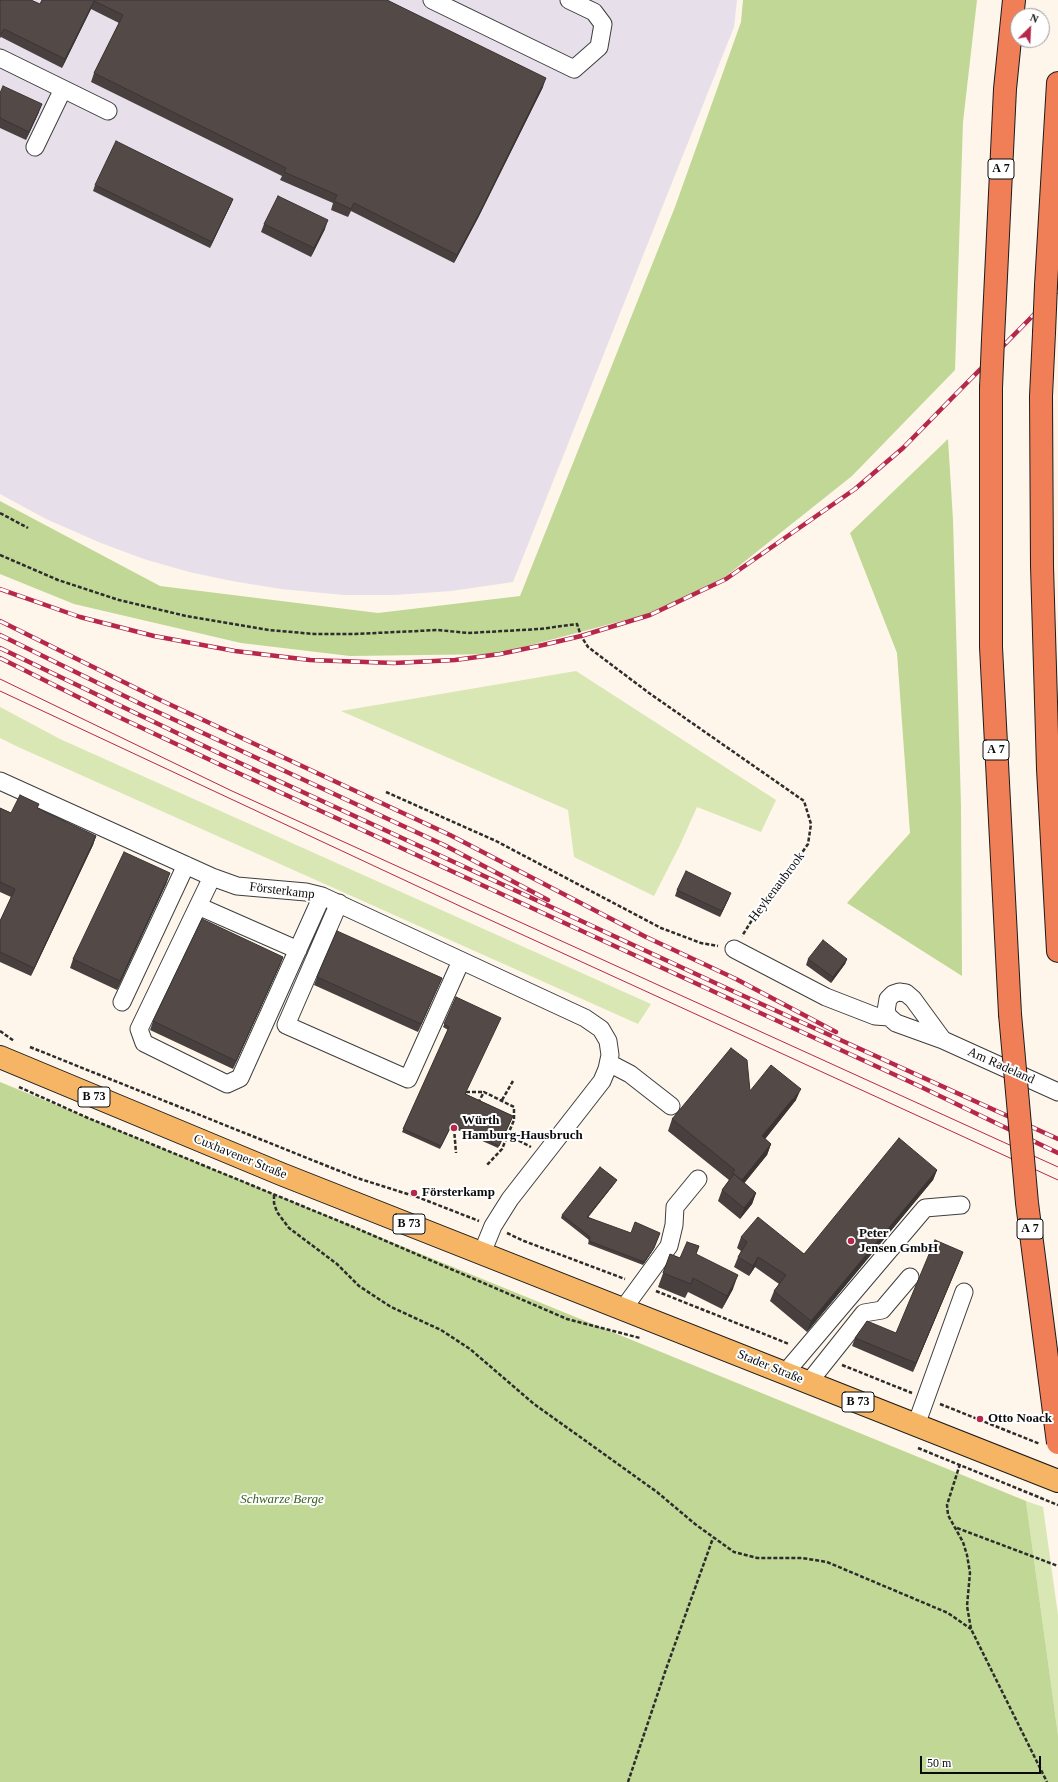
<!DOCTYPE html>
<meta charset="utf-8">
<style>
body{margin:0}
#map{position:relative;width:1058px;height:1782px;overflow:hidden;background:#fef6ea;font-family:"Times New Roman",serif}
canvas{display:block}
.north{position:absolute;left:1010px;top:8px;width:40px;height:40px;box-sizing:border-box;background:#fff;border:1px solid #9d9d9d;border-radius:50%;rotate:24deg;font-size:11px;font-weight:700;line-height:16px;text-align:center;color:#0b0b0b}
.north::after{content:'';display:block;margin:auto;width:14px;height:18px;background:#b6284b;clip-path:polygon(50% 0,100% 100%,50% 72%,0 100%)}
.scale{position:absolute;left:920px;top:1756px;width:121px;height:18px;box-sizing:border-box;border:2px solid #0b0b0b;border-top:0;padding-left:5px;font-size:12px;line-height:14px;white-space:nowrap;color:#0b0b0b;-webkit-text-stroke:3px #fff;paint-order:stroke}
</style>
<div id="map">
<canvas width="1058" height="1782"></canvas>
<div class="north">N</div>
<div class="scale">50 m</div>
</div>
<script>
const ctx = document.querySelector('canvas').getContext('2d');
ctx.lineJoin = 'round';
function fillPath(path, color) { ctx.fillStyle = color; ctx.fill(path, 'evenodd'); }
const poly = rows => new Path2D(rows.map(r => 'M' + r).join(''));
function trace(path, color, width, dash) { ctx.strokeStyle = color; ctx.lineWidth = width; ctx.lineCap = dash ? 'butt' : 'round'; ctx.setLineDash(dash || []); ctx.stroke(path); }
function label(font, color, halo, rows, align = 'center') {
  ctx.font = font + ' "Times New Roman",serif'; ctx.lineWidth = 4; ctx.setLineDash([]); ctx.textBaseline = 'middle'; ctx.strokeStyle = halo; ctx.fillStyle = color; for (const [text, x, y, turn = 0] of rows) {
    ctx.save(); ctx.translate(x, y); ctx.rotate((+turn || 0) * Math.PI / 180); ctx.textAlign = isNaN(turn) ? turn : align; if (halo) ctx.strokeText(text, 0, 0); ctx.fillText(text, 0, 0); ctx.restore();
  }
}
const industrial = poly([
 [0,0,737,0,734,27,513,582,451,591,395,595,344,595,281,589,232,581,189,572,144,559,101,543,46,519,0,494]
]);
const green = poly([
 [576,671,776,800,761,832,697,807,680,845,654,896,574,857,568,810,341,711],
 [0,707,60,739,651,1004,638,1024,16,746,0,738],
 [1026,1501,1043,1507,1058,1615,1058,1735]
]);
const forest = poly([
 [743,0,977,0,963,122,955,370,852,476,725,577,648,614,497,654,350,656,241,643,74,604,0,574,0,501,160,586,378,613,520,596,675,207,741,22],
 [948,439,953,520,961,806,962,976,847,903,910,833,897,653,850,533],
 [0,1082,1026,1501,1058,1735,1058,1782,0,1782]
]);
const path = poly([
 [0,513,28,528],
 [0,555,58,580,119,600,186,616,269,630,314,634,355,634,438,630,468,633,540,629,577,624,581,636,588,647,649,693,804,801,811,824,808,844,792,867,771,890,742,936],
 [386,792,496,841,661,928,701,943,718,946],
 [0,1031,14,1041],
 [30,1047,357,1178,420,1198,479,1221],
 [19,1087,88,1118,351,1226,567,1319,640,1338],
 [466,1092,483,1092],
 [502,1100,513,1081],
 [478,1103,484,1092,514,1107,514,1120,502,1149,486,1166],
 [454,1128,456,1153],
 [508,1135,531,1147],
 [274,1195,274,1203,277,1212,289,1228,337,1264,359,1286,391,1307,441,1330,470,1349,534,1404,657,1492,695,1524,734,1552,757,1558,802,1558,827,1562,948,1613,971,1629],
 [507,1233,524,1241,625,1279],
 [656,1291,789,1344],
 [842,1365,912,1393],
 [940,1404,1040,1444],
 [918,1448,1058,1505],
 [960,1464,947,1505,948,1515,963,1542,967,1555,970,1573,967,1606,971,1629,1047,1782],
 [957,1528,1058,1566],
 [628,1782,665,1672,713,1538]
]);
const minor = poly([
 [432,0,574,69,599,47,603,24,594,12,569,0],
 [0,58,108,111],
 [35,147,63,89],
 [0,781,212,877,237,886,306,892,322,896,585,1018,601,1029,608,1041,610,1055,607,1069,602,1081,510,1199,493,1226,482,1253],
 [212,877,139,1029,144,1043,227,1084,240,1078,322,896],
 [339,903,286,1025,408,1079,461,961],
 [198,906,298,950],
 [734,949,826,997,875,1016,889,1017],
 [122,1002,186,865],
 [943,1040,913,999,906,993,899,992,893,994,888,999,886,1011,889,1017,896,1023,943,1040,1058,1092],
 [609,1063,630,1074,671,1106],
 [623,1309,669,1246,674,1225,675,1207,698,1179],
 [785,1373,925,1208,961,1205],
 [809,1382,864,1313,882,1310,910,1277],
 [916,1425,964,1292]
]);
const major = poly([
 [0,1057,281,1174,1058,1481]
]);
const highway = poly([
 [1046,285,1058,83],
 [1044,333,1041,396,1042,566,1048,769,1058,951],
 [993,339,1005,89,1014,0],
 [991,388,991,647,1010,1014]
]);
const tram = poly([
 [0,679,232,791,1058,1167],
 [0,691,464,908,1058,1180]
]);
const rail = poly([
 [0,589,80,617,154,636,235,651,310,660,394,663,455,660,500,654,543,645,581,636,650,615,726,579,855,489,903,448,1058,290],
 [0,621,156,698,450,835,646,937,736,979,836,1032],
 [0,635,147,707,444,845,548,900],
 [0,648,227,757,724,987,1058,1139],
 [0,658,108,712,223,766,917,1085,1058,1153]
]);
const highwayBridge = poly([
 [1044,333,1046,285],
 [991,388,993,339],
 [1010,1014,1027,1203,1058,1443]
]);
const wall = poly([
 [0,0,40,4,42,0,387,0,543,87,478,218,454,263,351,211,348,217,331,210,333,203,280,180,282,176,91,82,94,73,119,23,91,9,62,68,1,37,0,38],
 [0,93,39,112,26,140,0,128],
 [95,185,233,199,231,204,210,248,93,191],
 [264,224,325,229,311,257,261,232],
 [39,804,37,808,96,836,93,845,31,976,0,962,0,921,11,897,0,892,0,808,11,813],
 [167,882,117,990,70,968,73,959],
 [677,890,729,898,720,917,675,896],
 [283,957,280,965,233,1069,150,1030,153,1021],
 [808,959,847,959,845,964,831,983,806,965],
 [317,977,442,978,418,1032,314,985],
 [456,997,466,1094,513,1116,498,1148,451,1127,440,1149,402,1132,448,1030,443,1027],
 [750,1091,796,1100,765,1139,771,1144,767,1155,744,1183,756,1193,752,1204,740,1219,718,1201,722,1190,729,1180,668,1131,672,1119],
 [937,1170,933,1180,807,1332,770,1301,774,1291,779,1284,755,1267,749,1276,734,1267,738,1257,741,1251,737,1248,741,1237,804,1254],
 [615,1183,588,1217,653,1250,643,1265,588,1244,589,1240,561,1218,562,1215],
 [699,1246,696,1254,733,1289,722,1309,688,1292,685,1298,658,1287,670,1254,680,1258],
 [963,1252,913,1372,852,1346,855,1338,896,1333]
]);
const shadedWall = poly([
 [94,1,91,9,62,68,65,59],
 [546,78,543,87,478,218,454,263,457,255],
 [42,104,39,112,26,140,29,132],
 [233,199,231,204,210,248,212,242],
 [328,220,325,229,311,257,314,248],
 [96,836,93,845,31,976,34,968],
 [170,873,167,882,117,990,120,981],
 [731,893,729,898,720,917,722,911],
 [283,957,280,965,233,1069,236,1061],
 [847,959,845,964,831,983,833,977],
 [442,978,418,1032,421,1024],
 [801,1089,796,1100,758,1148,762,1136],
 [771,1144,767,1155,738,1191,742,1180],
 [937,1170,933,1180,807,1332,811,1321],
 [617,1180,615,1183,586,1220,587,1217],
 [756,1193,752,1204,740,1219,744,1208],
 [660,1233,653,1250,643,1265,644,1262],
 [963,1252,960,1260,913,1372,916,1363],
 [758,1257,755,1267,749,1276,753,1266],
 [738,1275,733,1289,722,1309,727,1296]
]);
const building = poly([
 [0,0,31,0,40,4,42,0,387,0,546,78,481,210,457,255,354,203,351,209,334,201,337,195,284,172,286,168,94,73,123,15,94,1,65,59,4,29,1,34,0,33,0,0],
 [3,86,42,104,29,132,0,118,0,93,3,86],
 [116,141,233,199,212,242,95,185,116,141],
 [278,196,328,220,314,248,264,224,278,196],
 [20,795,39,804,37,808,96,836,34,968,0,952,0,921,15,889,0,882,0,808,11,813,20,795],
 [124,852,170,873,120,981,73,959,124,852],
 [686,871,731,893,722,911,677,890,686,871],
 [202,919,283,957,236,1061,153,1021,202,919],
 [337,931,442,978,421,1024,317,977,337,931],
 [823,940,847,959,833,977,808,959,823,940],
 [456,997,501,1018,465,1094,513,1116,499,1146,452,1124,441,1146,403,1129,449,1027,444,1024,456,997],
 [731,1048,747,1060,750,1091,771,1065,801,1089,762,1136,771,1144,742,1180,732,1173,735,1170,672,1119,731,1048],
 [899,1138,937,1170,811,1321,774,1291,786,1275,758,1257,753,1266,738,1257,747,1242,741,1237,758,1217,804,1254,899,1138],
 [600,1167,617,1180,587,1217,631,1233,635,1222,660,1233,654,1248,644,1262,589,1241,590,1237,562,1215,600,1167],
 [734,1174,756,1193,744,1208,722,1190,734,1174],
 [935,1240,963,1252,916,1363,855,1338,867,1321,896,1333,935,1240],
 [687,1242,699,1246,696,1254,738,1275,727,1296,693,1278,691,1284,663,1273,670,1254,680,1258,687,1242]
]);
const markers = [
 [454,1128,4,"#b6284b"],
 [414,1193,4,"#b6284b"],
 [851,1241,4,"#b6284b"],
 [980,1419,4,"#b6284b"]
];
const shields = [
 [1001,169,26],
 [996,750,26],
 [94,1097,32],
 [409,1224,32],
 [1030,1229,26],
 [858,1402,32]
];
const shieldNames = [
 ["A 7",1001,169],
 ["A 7",996,750],
 ["B 73",94,1097],
 ["B 73",409,1224],
 ["A 7",1030,1229],
 ["B 73",858,1402]
];
const streetNames = [
 ["Heykenaubrook",777,887,-53],
 ["Försterkamp",282,891,7],
 ["Am Radeland",1001,1066,24],
 ["Cuxhavener Straße",240,1157,22],
 ["Stader Straße",770,1367,22]
];
const poiNames = [
 ["Würth",462,1121],
 ["Hamburg-Hausbruch",462,1136],
 ["Försterkamp",422,1193],
 ["Peter",859,1234],
 ["Jensen GmbH",859,1249],
 ["Otto Noack",988,1419]
];
const parkNames = [
 ["Schwarze Berge",282,1500]
];
fillPath(industrial, '#e7dfea');
fillPath(green, '#d9e7b5');
fillPath(forest, '#c0d795');
trace(minor, '#3e3e3e', 19);
trace(major, '#1c1c1c', 24);
trace(highway, '#1c1c1c', 24);
trace(path, '#2d2d2d', 2.5, [4, 2]);
trace(minor, '#fff', 17);
trace(major, '#f5b564', 22);
trace(highway, '#f07e56', 22);
trace(tram, '#b6284b', 1);
trace(rail, '#b6284b', 4.5);
trace(rail, '#fff', 3, [9]);
trace(highwayBridge, '#1c1c1c', 24, []);
trace(highwayBridge, '#f07e56', 22);
fillPath(wall, '#47403e');
fillPath(shadedWall, '#3a3432');
fillPath(building, '#534a48');
trace(building, '#3a3432', 1);
for (const [x, y, r, color] of markers) { const dot = new Path2D(); dot.arc(x, y, r, 0, 2 * Math.PI); ctx.fillStyle = color; ctx.fill(dot); trace(dot, '#fff', 1.5); }
for (const [x, y, w] of shields) { const box = new Path2D(); box.roundRect(x - w / 2, y - 10, w, 20, 3); ctx.fillStyle = '#fff'; ctx.fill(box); trace(box, '#0b0b0b', 1); }
label('bold 12px', '#0b0b0b', null, shieldNames);
label('13px', '#0b0b0b', '#fff', streetNames);
label('bold 13px', '#0b0b0b', '#fff', poiNames, 'left');
label('italic 13px', '#39601e', '#fff', parkNames);
</script>
